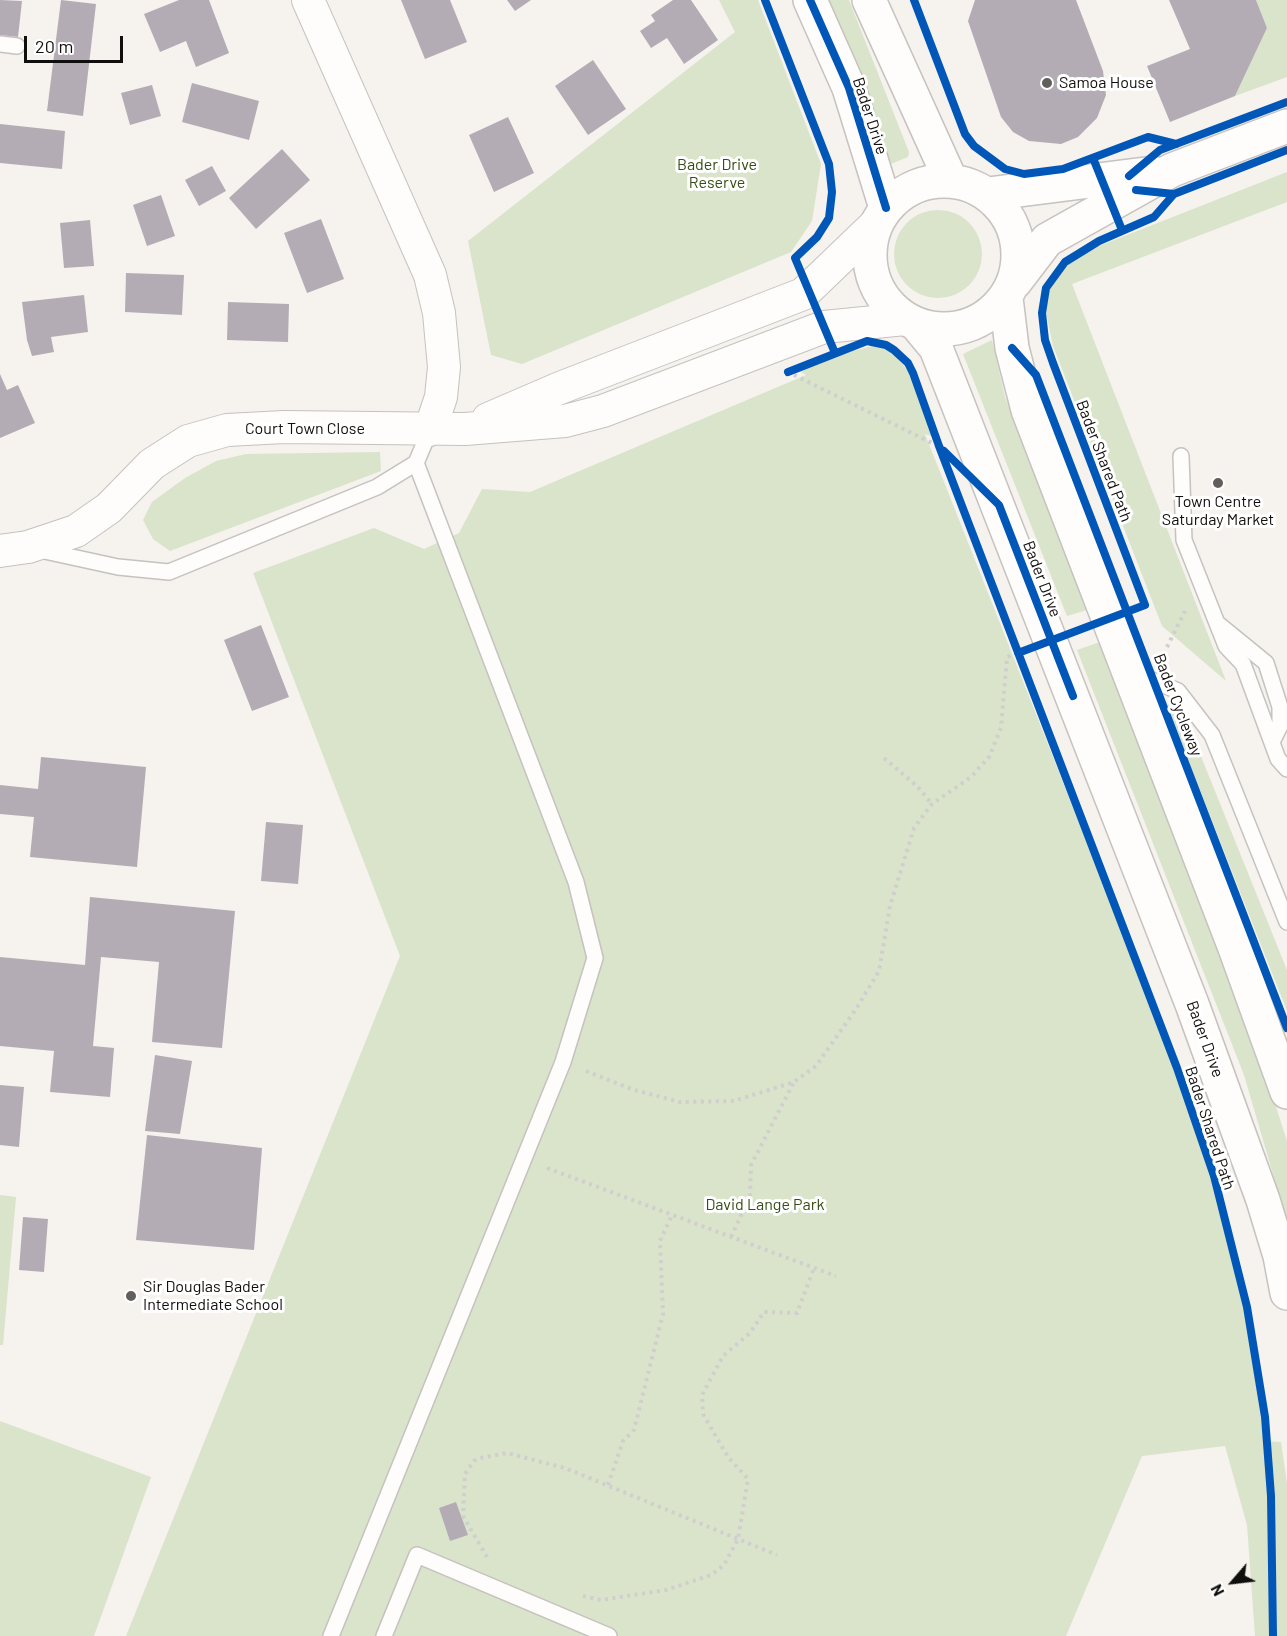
<!DOCTYPE html>
<style>
body{margin:0}
#map{position:relative;width:1287px;height:1636px;overflow:hidden;background:#f6f2ee;font-family:Barlow,sans-serif}
canvas{display:block}
.north{position:absolute;left:1203px;top:1552px;width:60px;height:60px;-webkit-text-stroke:4px #fff;paint-order:stroke;rotate:242deg;font-size:16px;font-weight:700;line-height:24px;text-align:center;color:#110f0d}
.north::after{content:'';display:block;margin:auto;width:21px;height:27px;background:#110f0d;clip-path:polygon(50% 0,100% 100%,50% 72%,0 100%)}
.scale{position:absolute;left:24px;top:36px;width:99px;height:27px;box-sizing:border-box;border:3px solid #110f0d;border-top:0;padding-left:8px;font-size:18px;line-height:21px;white-space:nowrap;color:#110f0d;-webkit-text-stroke:4px #fff;paint-order:stroke}
</style>
<div id="map">
<canvas width="1287" height="1636"></canvas>
<div class="north">N</div>
<div class="scale">20 m</div>
</div>
<script>
const ctx = document.querySelector('canvas').getContext('2d');
ctx.lineJoin = 'round';
function fillPath(path, color) { ctx.fillStyle = color; ctx.fill(path, 'evenodd'); }
const poly = rows => new Path2D(rows.map(r => 'M' + r).join(''));
function trace(path, color, width, dash) { ctx.strokeStyle = color; ctx.lineWidth = width; ctx.lineCap = dash ? 'butt' : 'round'; ctx.setLineDash(dash || []); ctx.stroke(path); }
function label(font, color, halo, rows, align = 'center') {
  ctx.font = font + ' Barlow,sans-serif'; ctx.lineWidth = 6; ctx.setLineDash([]); ctx.textBaseline = 'middle'; ctx.strokeStyle = halo; ctx.fillStyle = color; for (const [text, x, y, turn = 0] of rows) {
    ctx.save(); ctx.translate(x, y); ctx.rotate((+turn || 0) * Math.PI / 180); ctx.textAlign = isNaN(turn) ? turn : align; if (halo) ctx.strokeText(text, 0, 0); ctx.fillText(text, 0, 0); ctx.restore();
  }
}
const green = poly([
 [719,0,758,0,821,164,812,221,791,252,522,364,491,355,468,241,735,32],
 [829,0,849,0,909,152,908,157,891,164,889,161],
 [1256,0,1287,0,1287,77,1235,96,1267,28],
 [1287,172,1287,202,1072,284,1226,681,1162,626,1053,346,1046,312,1047,289,1071,262,1094,248],
 '894 254a44 44 0 1 1 88 0a44 44 0 1 1-88 0Z',
 [992,340,1005,397,1087,610,1067,616,963,354],
 [880,344,895,355,910,374,934,437,925,434,1160,1027,1237,1253,1264,1441,1281,1442,1287,1483,1287,1636,1255,1636,1247,1525,1225,1446,1142,1456,1066,1636,126,1636,400,956,253,573,374,528,424,549,459,533,482,489,530,492,806,375,801,372,822,359],
 [380,452,381,471,170,551,153,539,143,520,152,502,185,478,216,461,246,454],
 [1100,642,1258,1051,1287,1141,1287,1222,1244,1075,1077,650],
 [1169,702,1174,702,1188,724,1287,970,1287,1011,1168,709],
 [0,1195,16,1197,3,1345,0,1345],
 [0,1421,151,1477,94,1636,0,1636]
]);
const building = poly([
 [0,0,22,1,18,37,0,35],
 [61,0,96,4,83,116,47,111],
 [179,0,209,0,229,53,196,67,186,41,160,52,144,14],
 [401,0,450,0,467,42,425,59],
 [507,0,531,0,515,11],
 [673,0,691,0,718,40,684,64,667,38,651,48,640,31,655,21,651,15],
 [975,0,1076,0,1103,71,1106,95,1097,118,1078,137,1061,144,1029,141,1013,132,1001,117,968,21],
 [1169,0,1256,0,1267,28,1235,96,1170,122,1147,66,1190,49],
 [593,60,626,109,588,135,555,86],
 [192,83,259,101,249,140,182,122],
 [152,85,161,116,130,125,121,93],
 [508,117,534,173,494,192,469,135],
 [0,124,65,131,62,169,0,163],
 [282,149,310,180,256,229,229,198],
 [212,166,226,191,199,206,185,180],
 [161,195,175,236,147,246,133,205],
 [321,219,344,279,307,293,284,233],
 [90,220,94,266,64,268,60,223],
 [126,273,184,275,182,315,125,312],
 [84,295,88,332,51,337,54,352,32,356,27,340,22,302],
 [228,302,289,304,288,342,227,340],
 [0,374,7,390,18,385,35,423,0,438],
 [261,625,289,697,252,711,224,640],
 [41,757,146,767,137,867,30,857,34,817,0,814,0,785,38,789],
 [266,822,303,825,298,884,261,881],
 [90,897,235,911,222,1048,152,1042,159,962,101,957,93,1046,114,1048,110,1097,50,1092,54,1051,0,1046,0,957,85,965],
 [155,1055,192,1061,180,1134,145,1131],
 [0,1085,24,1087,19,1147,0,1145],
 [147,1135,262,1148,254,1250,136,1240],
 [23,1217,48,1219,44,1272,19,1270],
 [456,1502,468,1535,450,1541,439,1508]
]);
const path = poly([
 [794,375,938,446],
 [1167,647,1186,609],
 [884,758,917,786,932,804],
 [586,1071,634,1090,680,1102,734,1101,794,1082,816,1066,856,1009,879,971,890,906,914,828,932,804,971,777,989,757,1001,728,1007,657,1018,653],
 [547,1168,836,1276],
 [731,1237,750,1196,751,1165,794,1082],
 [608,1485,623,1441,634,1430,663,1314,660,1241,672,1215],
 [487,1557,463,1516,465,1474,474,1461,480,1458,507,1453,565,1468,777,1555],
 [583,1596,601,1600,666,1590,711,1575,724,1565,738,1539,748,1479,728,1457,703,1414,702,1395,723,1356,750,1333,764,1312,797,1313,814,1268]
]);
const lane = poly([
 [0,44,17,46],
 [1181,456,1184,540,1226,646,1243,664,1278,759,1287,769],
 [40,550,118,567,169,572,377,487,416,463,430,430],
 [1217,623,1266,663,1280,707,1280,726,1272,742],
 [1130,671,1178,691,1212,735,1287,922],
 [331,1636,563,1062,595,958,576,882,416,463],
 [384,1636,417,1555,609,1636]
]);
const street = poly([
 [308,0,430,275,439,313,444,367,441,397,430,430],
 [488,419,560,388,803,294,877,223],
 [0,551,28,547,76,531,109,508,152,464,188,441,227,430,284,427,465,429,565,421,603,411,824,327,905,319]
]);
const secondary = poly([
 [810,0,849,88,886,208],
 [869,0,951,181],
 '870 255a74 74 0 1 1 148 0a74 74 0 1 1-148 0Z',
 [988,194,1153,173],
 [1015,282,1047,240,1172,170,1287,126],
 [1006,298,1012,348,1028,410,1235,948,1287,1092],
 [916,324,936,348,1192,1004,1263,1200,1280,1256,1287,1293]
]);
const cycleway = poly([
 [765,0,829,164,832,192,829,218,817,237,795,258,835,353],
 [810,0,849,88,886,208],
 [914,0,965,134,974,146,1005,169,1024,174,1063,169,1148,137,1176,144],
 [1093,158,1122,230],
 [1129,176,1160,150,1287,102],
 [1136,190,1174,194,1287,150],
 [1012,348,1036,375,1287,1028],
 [788,372,867,341,886,345,894,350,908,363,913,373,939,446,1177,1068,1214,1176,1247,1307,1265,1417,1271,1496,1273,1636],
 [944,451,999,505,1073,696],
 [1018,653,1145,605,1053,363,1045,340,1042,313,1046,288,1065,262,1099,241,1154,217,1174,194]
]);
const markers = [
 [1047,83,6,"#615e5c"],
 [1218,483,6,"#615e5c"],
 [131,1296,6,"#615e5c"]
];
const poiNames = [
 ["Samoa House",1059,83],
 ["Town Centre",1218,502,"center"],
 ["Saturday Market",1218,520,"center"],
 ["Sir Douglas Bader",143,1287],
 ["Intermediate School",143,1305]
];
const streetNames = [
 ["Bader Drive",870,116,72],
 ["Court Town Close",305,429],
 ["Bader Shared Path",1104,461,69],
 ["Bader Drive",1042,579,69],
 ["Bader Cycleway",1178,705,69],
 ["Bader Drive",1205,1039,70],
 ["Bader Shared Path",1210,1128,72]
];
const parkNames = [
 ["Bader Drive",717,165],
 ["Reserve",717,183],
 ["David Lange Park",765,1205]
];
fillPath(green, '#d9e4cb');
fillPath(building, '#b3acb4');
trace(lane, '#c5c2bf', 18);
trace(street, '#c5c2bf', 34);
trace(secondary, '#c5c2bf', 36);
trace(path, '#d0cece', 4, [3, 4.5]);
trace(lane, '#fefdfc', 15);
trace(street, '#fefdfc', 32);
trace(secondary, '#fefdfc', 33);
trace(cycleway, '#0057b8', 8);
for (const [x, y, r, color] of markers) { const dot = new Path2D(); dot.arc(x, y, r, 0, 2 * Math.PI); ctx.fillStyle = color; ctx.fill(dot); trace(dot, '#fff', 2); }
label('16px', '#110f0d', '#fff', poiNames, 'left');
label('16px', '#110f0d', '#fff', streetNames);
label('16px', '#344f13', '#fff', parkNames);
</script>
